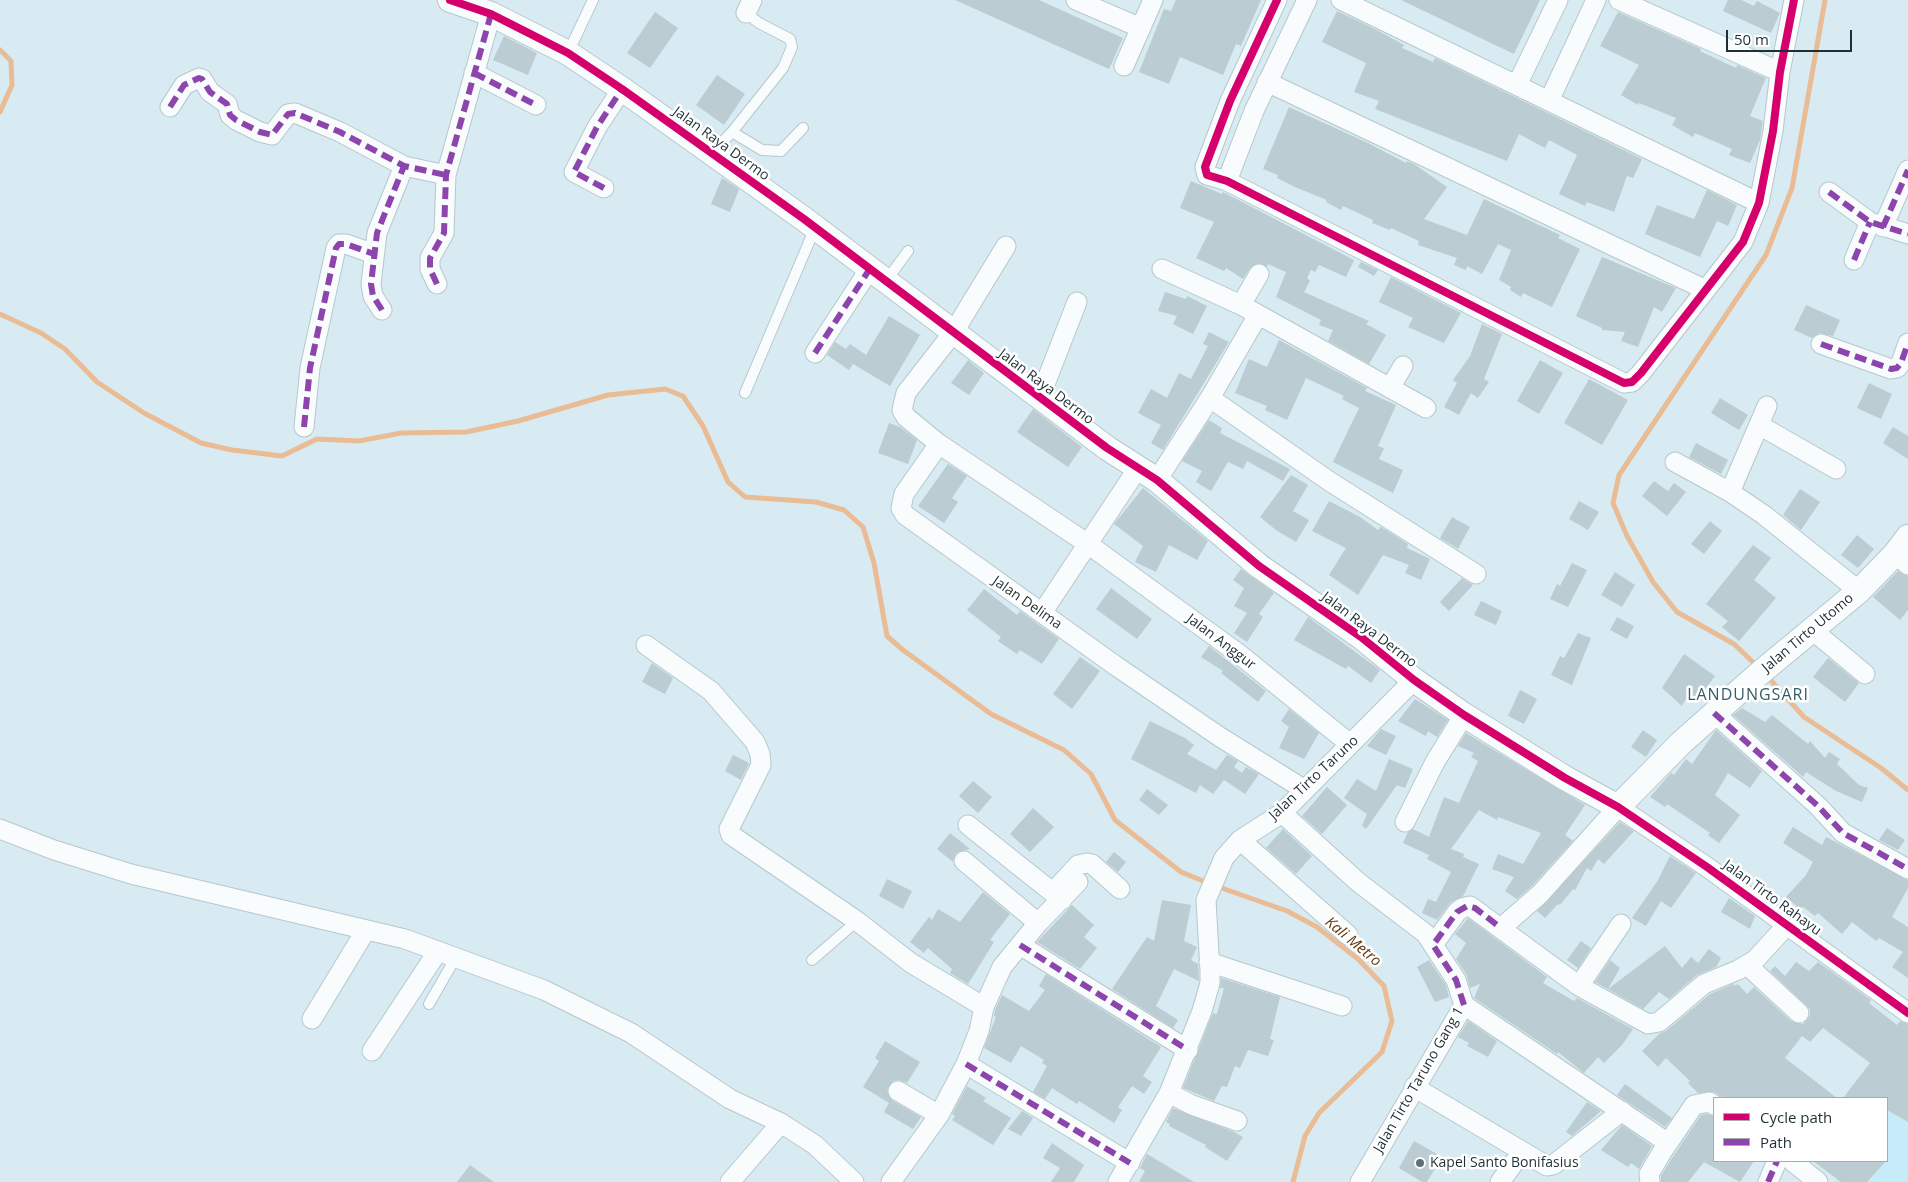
<!DOCTYPE html>
<style>
body{margin:0}
#map{position:relative;width:1908px;height:1182px;overflow:hidden;background:#d8ebf2;font-family:"Open Sans",sans-serif}
canvas{display:block}
.legend{position:absolute;left:1713px;top:1097px;width:175px;height:65px;box-sizing:border-box;background:#fff;border:1px solid #a5acae;margin:0;padding:6px 9px;list-style:none;font-size:15px;color:#1e3035}
.legend li{display:flex;align-items:center;gap:10px;height:25px}
.legend b{width:25px;border:1px solid #a5acae}
.scale{position:absolute;left:1726px;top:30px;width:126px;height:22px;box-sizing:border-box;border:2px solid #1e3035;border-top:0;padding-left:6px;font-size:15px;line-height:18px;white-space:nowrap;color:#1e3035;-webkit-text-stroke:4px #fff;paint-order:stroke}
</style>
<div id="map">
<canvas width="1908" height="1182"></canvas>
<ul class="legend">
<li><b style="height:6px;background:#d6006c"></b>Cycle path</li>
<li><b style="height:6px;background:#8e44ad"></b>Path</li>
</ul>
<div class="scale">50 m</div>
</div>
<script>
const ctx = document.querySelector('canvas').getContext('2d');
ctx.lineJoin = 'round';
function fillPath(path, color) { ctx.fillStyle = color; ctx.fill(path, 'evenodd'); }
const poly = rows => new Path2D(rows.map(r => 'M' + r).join(''));
function trace(path, color, width, dash) { ctx.strokeStyle = color; ctx.lineWidth = width; ctx.lineCap = dash ? 'butt' : 'round'; ctx.setLineDash(dash || []); ctx.stroke(path); }
function label(font, color, halo, rows, align = 'center') {
  ctx.font = font + ' "Open Sans",sans-serif'; ctx.lineWidth = 5; ctx.setLineDash([]); ctx.textBaseline = 'middle'; ctx.strokeStyle = halo; ctx.fillStyle = color; for (const [text, x, y, turn = 0] of rows) {
    ctx.save(); ctx.translate(x, y); ctx.rotate((+turn || 0) * Math.PI / 180); ctx.textAlign = isNaN(turn) ? turn : align; if (halo) ctx.strokeText(text, 0, 0); ctx.fillText(text, 0, 0); ctx.restore();
  }
}
const built = poly([
 [1887,1110,1908,1122,1908,1182,1834,1182,1848,1161,1887,1161]
]);
const stream = poly([
 [0,50,11,61,12,85,0,112],
 [0,314,41,333,65,349,97,382,144,413,201,443,232,450,282,456,317,439,359,441,401,433,466,432,518,421,608,395,665,389,683,396,703,426,728,482,745,497,816,502,844,510,863,527,874,563,887,636,903,650,991,714,1064,750,1091,774,1115,820,1181,872,1208,883],
 [1758,667,1734,644,1677,612,1653,582,1627,536,1613,503,1619,475,1766,255,1792,188,1825,0],
 [1766,675,1804,717,1881,768,1908,790],
 [1216,886,1287,911,1317,927,1358,959,1384,986,1392,1021,1382,1052,1319,1113,1305,1136,1293,1182]
]);
const building = poly([
 [955,0,1039,0,1123,38,1109,69],
 [1176,0,1261,0,1241,46,1236,44,1223,75,1180,57,1169,84,1139,72,1164,9,1171,11],
 [1401,0,1540,0,1514,54],
 [1728,0,1741,0,1754,6,1757,1,1780,13,1771,33,1723,11],
 [1337,11,1375,29,1404,45,1402,48,1433,62,1435,58,1642,159,1633,178,1627,176,1614,212,1587,202,1585,206,1559,194,1577,155,1549,140,1545,148,1519,134,1507,161,1375,109,1379,101,1354,92,1366,63,1322,42],
 [655,12,678,28,650,68,627,53],
 [1618,12,1701,49,1700,51,1736,68,1737,65,1766,78,1750,116,1763,121,1760,140,1750,163,1729,155,1732,149,1695,133,1693,137,1672,125,1676,118,1639,103,1638,105,1621,95,1639,65,1600,46],
 [504,36,537,53,528,75,493,60],
 [717,75,745,94,724,125,696,105],
 [1289,107,1368,143,1406,163,1407,161,1414,164,1447,187,1424,219,1467,235,1484,199,1560,235,1558,238,1580,249,1552,307,1523,293,1521,297,1510,290,1511,287,1499,280,1511,250,1498,244,1482,274,1467,266,1466,270,1454,265,1457,258,1418,245,1419,241,1391,228,1390,230,1372,223,1373,220,1343,206,1341,210,1326,202,1327,200,1295,187,1277,178,1278,175,1263,169],
 [722,178,739,189,730,212,711,204],
 [1191,181,1222,194,1223,192,1354,260,1346,277,1319,265,1315,272,1311,270,1307,278,1310,281,1304,292,1369,321,1366,324,1386,335,1369,364,1328,341,1333,330,1319,325,1321,320,1276,297,1286,272,1268,264,1267,267,1259,263,1250,268,1243,279,1226,268,1224,271,1196,258,1214,222,1180,208],
 [1707,190,1737,205,1728,226,1717,221,1700,257,1645,234,1657,205,1694,219],
 [1602,257,1676,288,1662,312,1654,307,1638,347,1621,341,1625,332,1602,330,1602,328,1576,316],
 [1361,262,1378,270,1374,276,1358,267],
 [1391,277,1461,313,1444,343,1408,327,1413,318,1379,302],
 [1165,292,1186,299,1187,296,1207,306,1193,334,1173,324,1177,316,1158,311],
 [1806,305,1840,320,1833,336,1819,333,1812,338,1794,330],
 [889,316,920,335,890,386,853,364,849,370,827,355,835,342,846,349,850,344,866,355],
 [1482,324,1502,334,1484,379,1489,382,1478,398,1471,393,1459,415,1444,407,1457,383,1453,380,1470,356],
 [1209,332,1229,342,1163,450,1151,443,1161,425,1138,413,1151,389,1167,398,1179,373,1191,379,1208,346,1203,344],
 [1279,340,1367,388,1365,391,1396,405,1378,446,1384,448,1379,459,1403,470,1393,493,1333,462,1359,408,1342,399,1344,396,1306,378,1287,420,1265,410,1267,406,1235,393,1249,359,1267,367],
 [968,360,984,373,969,395,951,383],
 [1540,360,1563,373,1539,414,1517,401],
 [1589,379,1628,400,1602,445,1564,423],
 [1869,383,1892,394,1881,419,1857,408],
 [1720,398,1748,415,1739,430,1711,413],
 [1033,409,1082,447,1068,467,1017,432],
 [1209,420,1222,428,1220,433,1290,469,1283,481,1247,461,1243,469,1228,462,1211,491,1196,482,1202,471,1182,461],
 [889,423,900,427,917,440,908,464,878,453],
 [1893,427,1908,436,1908,459,1883,443],
 [1696,443,1728,460,1721,474,1689,457],
 [948,464,967,476,952,498,958,502,944,523,918,506],
 [1291,475,1308,485,1293,511,1309,520,1296,542,1276,530,1260,517],
 [1654,481,1668,491,1674,483,1686,492,1667,516,1642,496],
 [1143,488,1208,541,1197,560,1169,545,1156,572,1135,562,1143,546,1114,524],
 [1800,489,1820,502,1801,530,1783,515],
 [1329,501,1360,517,1378,530,1381,527,1408,544,1407,548,1430,559,1421,580,1405,573,1409,565,1383,555,1358,595,1329,575,1346,548,1312,531],
 [1579,501,1599,512,1588,530,1569,519],
 [1452,517,1470,527,1458,549,1440,538],
 [1710,521,1722,531,1704,554,1691,544],
 [1857,535,1874,549,1858,568,1841,555],
 [1753,545,1771,558,1754,580,1776,598,1739,641,1722,627,1728,621,1706,604],
 [1572,563,1587,570,1568,607,1550,599,1557,584,1560,586],
 [1241,569,1274,593,1259,614,1263,617,1247,642,1234,633,1247,613,1234,606,1244,588,1233,580],
 [1898,571,1908,576,1908,610,1900,620,1873,597],
 [1615,572,1635,585,1622,607,1601,595],
 [1462,578,1473,585,1449,611,1440,602],
 [1111,588,1152,619,1137,639,1096,609],
 [984,589,1017,615,1020,611,1059,639,1042,664,1020,650,1017,654,998,641,1001,637,967,610],
 [1481,601,1502,611,1496,625,1474,615],
 [1308,617,1380,670,1371,683,1348,666,1346,669,1294,640],
 [1617,617,1634,626,1627,639,1610,630],
 [1578,633,1591,638,1572,685,1551,675,1560,656,1564,658],
 [1209,646,1266,691,1258,702,1221,673,1223,671,1201,657],
 [1684,654,1715,676,1697,700,1689,694,1682,706,1662,688],
 [1080,657,1100,671,1072,709,1053,694],
 [1828,658,1859,683,1845,702,1813,677],
 [652,663,673,678,665,694,642,682],
 [1520,690,1537,699,1524,724,1508,716],
 [1415,699,1448,720,1437,737,1428,731,1426,736,1398,721],
 [1742,708,1765,722,1772,715,1808,744,1810,741,1825,758,1829,752,1840,759,1837,764,1859,785,1868,788,1862,802,1836,791,1806,772,1803,777,1733,715],
 [1289,709,1319,733,1304,759,1279,748,1289,727,1281,721],
 [1150,721,1185,738,1194,745,1187,754,1216,770,1227,755,1238,761,1234,767,1242,773,1246,767,1259,774,1245,794,1224,780,1213,794,1200,785,1196,793,1131,759],
 [1381,729,1396,736,1386,755,1367,746],
 [1643,730,1657,740,1646,757,1631,747],
 [1716,730,1762,771,1750,788,1728,773,1715,795,1740,815,1719,843,1708,835,1710,833,1667,804,1665,807,1650,797,1671,773,1674,775,1686,759,1692,764],
 [1466,733,1585,805,1565,835,1573,841,1532,886,1517,899,1505,891,1514,877,1492,869,1498,854,1523,864,1541,833,1498,817,1497,820,1479,810,1451,849,1464,854,1463,857,1479,864,1463,896,1450,903,1437,920,1422,913,1428,899,1436,902,1451,872,1427,859,1429,855,1403,843,1408,832,1413,829,1429,837,1444,797,1459,803,1478,761,1471,757,1474,753,1458,746],
 [733,755,749,763,741,780,725,771],
 [1389,759,1413,769,1405,788,1397,785,1366,829,1362,826,1367,814,1344,798,1357,779,1376,791],
 [973,781,992,797,978,813,959,796],
 [1327,787,1347,805,1322,834,1302,816],
 [1147,789,1168,805,1159,815,1139,800],
 [1033,808,1054,827,1030,852,1010,834],
 [1620,822,1634,831,1604,864,1598,859,1591,871,1587,868,1575,890,1573,889,1560,905,1558,904,1545,918,1537,911],
 [1793,827,1822,845,1826,837,1908,880,1908,888,1892,917,1908,927,1908,978,1892,967,1903,952,1879,938,1876,941,1852,922,1842,934,1818,913,1815,916,1803,907,1800,909,1786,897,1806,875,1813,862,1783,843],
 [1887,828,1905,840,1898,850,1879,840],
 [1283,829,1312,856,1296,874,1266,848],
 [950,833,970,849,956,853,953,862,937,849],
 [1114,852,1126,862,1118,872,1106,862],
 [1670,856,1696,873,1671,908,1661,901,1646,926,1632,918,1658,880],
 [887,879,912,891,903,909,879,896],
 [983,892,1010,914,990,940,994,942,968,984,950,973,952,969,928,948,924,953,910,942,929,917,932,920,938,909,960,922],
 [1729,898,1755,916,1750,929,1721,912],
 [1162,900,1191,905,1184,941,1197,947,1191,960,1198,964,1199,981,1174,969,1156,1006,1178,1020,1173,1028,1112,989,1147,937,1154,941],
 [1072,905,1094,925,1084,937,1097,948,1080,969,1037,942],
 [1468,918,1547,977,1543,983,1574,1001,1577,998,1633,1029,1622,1045,1604,1063,1598,1057,1584,1073,1558,1052,1557,1054,1474,998,1480,984,1470,988,1466,974,1456,959,1466,943,1455,934],
 [1581,941,1591,948,1578,968,1567,960],
 [1665,946,1682,968,1691,957,1698,963,1709,949,1721,958,1716,967,1697,975,1669,999,1659,992,1643,1009,1608,989],
 [1429,960,1446,985,1449,997,1435,1002,1417,967],
 [1610,960,1620,968,1608,989,1595,982],
 [1796,962,1809,971,1818,962,1871,1000,1869,1003,1897,1025,1900,1021,1908,1024,1908,1122,1887,1110,1887,1098,1843,1098,1870,1063,1823,1028,1810,1042,1802,1036,1785,1058,1837,1098,1723,1098,1714,1092,1698,1093,1688,1083,1690,1081,1666,1058,1658,1067,1642,1051,1660,1033,1666,1031,1710,994,1733,984,1735,986,1738,984,1747,994,1754,987,1791,1021,1803,1024,1810,1016,1810,1009,1770,971,1775,966,1785,976],
 [1046,974,1161,1047,1143,1076,1152,1082,1144,1094,1132,1086,1118,1107,1122,1110,1114,1123,1079,1101,1077,1104,1052,1088,1045,1099,1033,1092,1047,1066,1042,1063,1044,1060,1021,1046,1011,1063,984,1048,996,1017,994,1016,995,1010,1002,995,1029,1011,1045,990,1039,986],
 [1221,978,1280,997,1270,1039,1274,1040,1268,1056,1248,1050,1240,1068,1235,1066,1227,1087,1222,1086,1214,1101,1183,1088,1213,1013,1217,1014,1224,988,1220,988],
 [1468,1021,1497,1041,1488,1057,1467,1046,1469,1043,1458,1037],
 [885,1041,920,1062,907,1083,899,1080,893,1081,887,1090,892,1100,921,1117,913,1129,884,1112,889,1103,863,1087,879,1061,875,1058],
 [1625,1084,1672,1118,1665,1127,1617,1095],
 [967,1086,986,1098,983,1101,1011,1118,993,1145,952,1120,955,1116,952,1114],
 [1587,1102,1601,1111,1572,1136,1566,1132],
 [1173,1108,1234,1132,1243,1137,1227,1161,1205,1147,1206,1145,1169,1126,1170,1124,1166,1122],
 [1022,1111,1033,1118,1021,1136,1008,1129],
 [1707,1114,1714,1116,1714,1161,1754,1161,1740,1182,1704,1162,1688,1182,1661,1182,1661,1176,1672,1158,1701,1115],
 [1622,1125,1652,1146,1639,1169,1631,1163,1628,1167,1601,1150],
 [1414,1141,1442,1157,1427,1182,1422,1182,1399,1168],
 [1052,1143,1084,1165,1074,1182,1051,1182,1060,1168,1043,1158],
 [1147,1154,1194,1182,1139,1182,1145,1171,1140,1168],
 [1813,1161,1886,1161,1867,1182,1841,1182],
 [470,1165,494,1182,457,1182]
]);
const service = poly([
 [568,53,593,0],
 [732,132,783,68,792,47,790,39,759,23,746,13],
 [713,152,732,132,762,150,781,151,803,128],
 [886,281,908,251],
 [745,393,815,228],
 [812,960,857,921],
 [429,1004,456,957]
]);
const minor = poly([
 [1076,0,1141,28],
 [1277,0,1230,101,1205,167,1207,175,1227,181,1624,383,1632,382,1641,373,1743,242,1759,203,1773,131,1780,72,1794,0],
 [1341,0,1759,203],
 [1619,0,1780,72],
 [746,13,752,0],
 [1124,66,1153,0],
 [474,73,536,105],
 [1267,82,1704,289],
 [1517,85,1558,0],
 [1549,101,1596,0],
 [170,107,184,85,199,78,202,79,210,92,227,104,230,115,236,120,260,132,272,135,288,114,295,113,340,132,404,166,446,175],
 [1227,181,1254,111,1307,0],
 [604,188,574,172,597,127,622,89],
 [1829,192,1870,222,1908,234],
 [1883,227,1908,170],
 [1006,246,953,333,906,393,902,410,906,417,939,444,1088,544,1239,654,1350,744],
 [1854,260,1870,222],
 [1162,269,1241,305,1426,408],
 [437,284,430,269,430,258,444,233,446,175,491,14],
 [1241,305,1259,274],
 [382,310,373,296,371,284,377,233,404,166],
 [1821,344,1891,369,1897,368,1901,363,1908,343],
 [815,353,869,270],
 [1390,388,1403,366],
 [1040,397,1077,302],
 [1210,398,1329,481,1476,574],
 [1759,425,1836,469],
 [304,427,310,368,336,248,339,244,346,244,374,254],
 [939,444,904,494,901,508,905,515,1116,666,1220,737,1305,790],
 [1675,462,1730,492,1764,515,1859,591],
 [1157,480,1210,398,1258,315],
 [1730,492,1767,406],
 [1895,554,1908,565],
 [1042,613,1138,468],
 [1811,629,1865,674],
 [646,645,711,691,755,742,760,754,761,765,729,829,731,835,857,921,911,963,984,1007],
 [1714,713,1818,806,1843,833,1908,869],
 [1282,813,1358,882,1426,934,1456,980,1464,1005,1360,1182],
 [1405,822,1435,762,1464,715],
 [968,825,1062,900],
 [0,829,54,850,131,874,405,939,544,990,631,1033,730,1099,781,1123,815,1145,854,1182],
 [1240,840,1348,935],
 [964,861,1038,923],
 [1057,888,1078,865,1087,863,1092,864,1120,889],
 [1501,928,1540,894,1618,807,1707,867,1908,1013],
 [1020,945,1188,1050],
 [1433,945,1457,912,1462,908,1470,906,1579,986,1648,1024,1659,1022,1704,984,1738,970,1755,960,1787,925],
 [1209,962,1342,1006],
 [1747,965,1799,1013],
 [1579,986,1621,924],
 [1464,1005,1668,1143],
 [312,1019,366,930],
 [372,1051,438,951],
 [966,1064,1130,1163],
 [1414,1087,1547,1166,1553,1165,1622,1111],
 [898,1091,939,1115],
 [1169,1093,1192,1105,1237,1121],
 [1792,1161,1818,1182],
 [730,1182,781,1123],
 [891,1182,939,1115,966,1064,979,1031,984,1007,1002,967,1038,923,1078,882],
 [1118,1182,1169,1093,1202,1011,1210,983,1210,971,1206,900,1224,858,1240,840,1282,813,1414,680],
 [1500,1182,1522,1152],
 [1650,1182,1649,1174,1662,1152,1694,1105,1709,1102,1714,1105],
 [1768,1182,1777,1161]
]);
const tertiary = poly([
 [450,0,491,14,568,53,622,89,804,219,1107,448,1157,480,1259,566,1361,637,1414,680,1464,715,1565,778,1618,807,1681,743,1760,673,1859,591,1895,554,1908,537]
]);
const quiet = poly([
 [474,73,536,105],
 [170,107,184,85,199,78,202,79,210,92,227,104,230,115,236,120,260,132,272,135,288,114,295,113,340,132,404,166,446,175],
 [604,188,574,172,597,127,622,89],
 [1829,192,1870,222,1908,234],
 [1883,227,1908,170],
 [1854,260,1870,222],
 [437,284,430,269,430,258,444,233,446,175,491,14],
 [382,310,373,296,371,284,377,233,404,166],
 [1821,344,1891,369,1897,368,1901,363,1908,343],
 [815,353,869,270],
 [304,427,310,368,336,248,339,244,346,244,374,254],
 [1714,713,1818,806,1843,833,1908,869],
 [1020,945,1188,1050],
 [1464,1005,1456,980,1433,945,1457,912,1467,906,1475,908,1501,928],
 [966,1064,1130,1163],
 [1768,1182,1777,1161]
]);
const cycleway = poly([
 [450,0,491,14,568,53,622,89,804,219,1107,448,1157,480,1259,566,1361,637,1414,680,1464,715,1565,778,1618,807,1707,867,1908,1013],
 [1277,0,1230,101,1205,167,1207,175,1227,181,1624,383,1632,382,1641,373,1743,242,1759,203,1773,131,1780,72,1794,0]
]);
const markers = [
 [1420,1163,5,"#5f7177"]
];
const streetNames = [
 ["Jalan Raya Dermo",721,144,36],
 ["Jalan Raya Dermo",1046,387,37],
 ["Jalan Delima",1027,603,35],
 ["Jalan Raya Dermo",1369,630,37],
 ["Jalan Tirto Utomo",1808,633,-40],
 ["Jalan Anggur",1221,642,37],
 ["Jalan Tirto Taruno",1314,778,-43],
 ["Jalan Tirto Rahayu",1772,898,36],
 ["Jalan Tirto Taruno Gang 1",1419,1080,-60]
];
const poiNames = [
 ["Kapel Santo Bonifasius",1430,1163]
];
const waterNames = [
 ["Kali Metro",1353,942,40]
];
const quarterNames = [
 ["LANDUNGSARI",1748,695]
];
fillPath(built, '#c5ecf8');
trace(stream, '#e9bc96', 5);
fillPath(building, '#bbccd2');
trace(service, '#b6c7cd', 12);
trace(minor, '#b6c7cd', 21);
trace(tertiary, '#b6c7cd', 26);
trace(service, '#f9fcfd', 10);
trace(minor, '#f9fcfd', 19);
trace(tertiary, '#f9fcfd', 24);
trace(quiet, '#8e44ad', 6, [12, 6]);
trace(cycleway, '#d6006c', 8);
for (const [x, y, r, color] of markers) { const dot = new Path2D(); dot.arc(x, y, r, 0, 2 * Math.PI); ctx.fillStyle = color; ctx.fill(dot); trace(dot, '#fff', 2); }
label('14px', '#1e3035', '#fff', streetNames);
label('14px', '#1e3035', '#fff', poiNames, 'left');
label('italic 15px', '#643609', '#fff', waterNames);
ctx.letterSpacing = '1px';
label('16px', '#345d68', '#fff', quarterNames);
ctx.letterSpacing = '0px';
</script>
